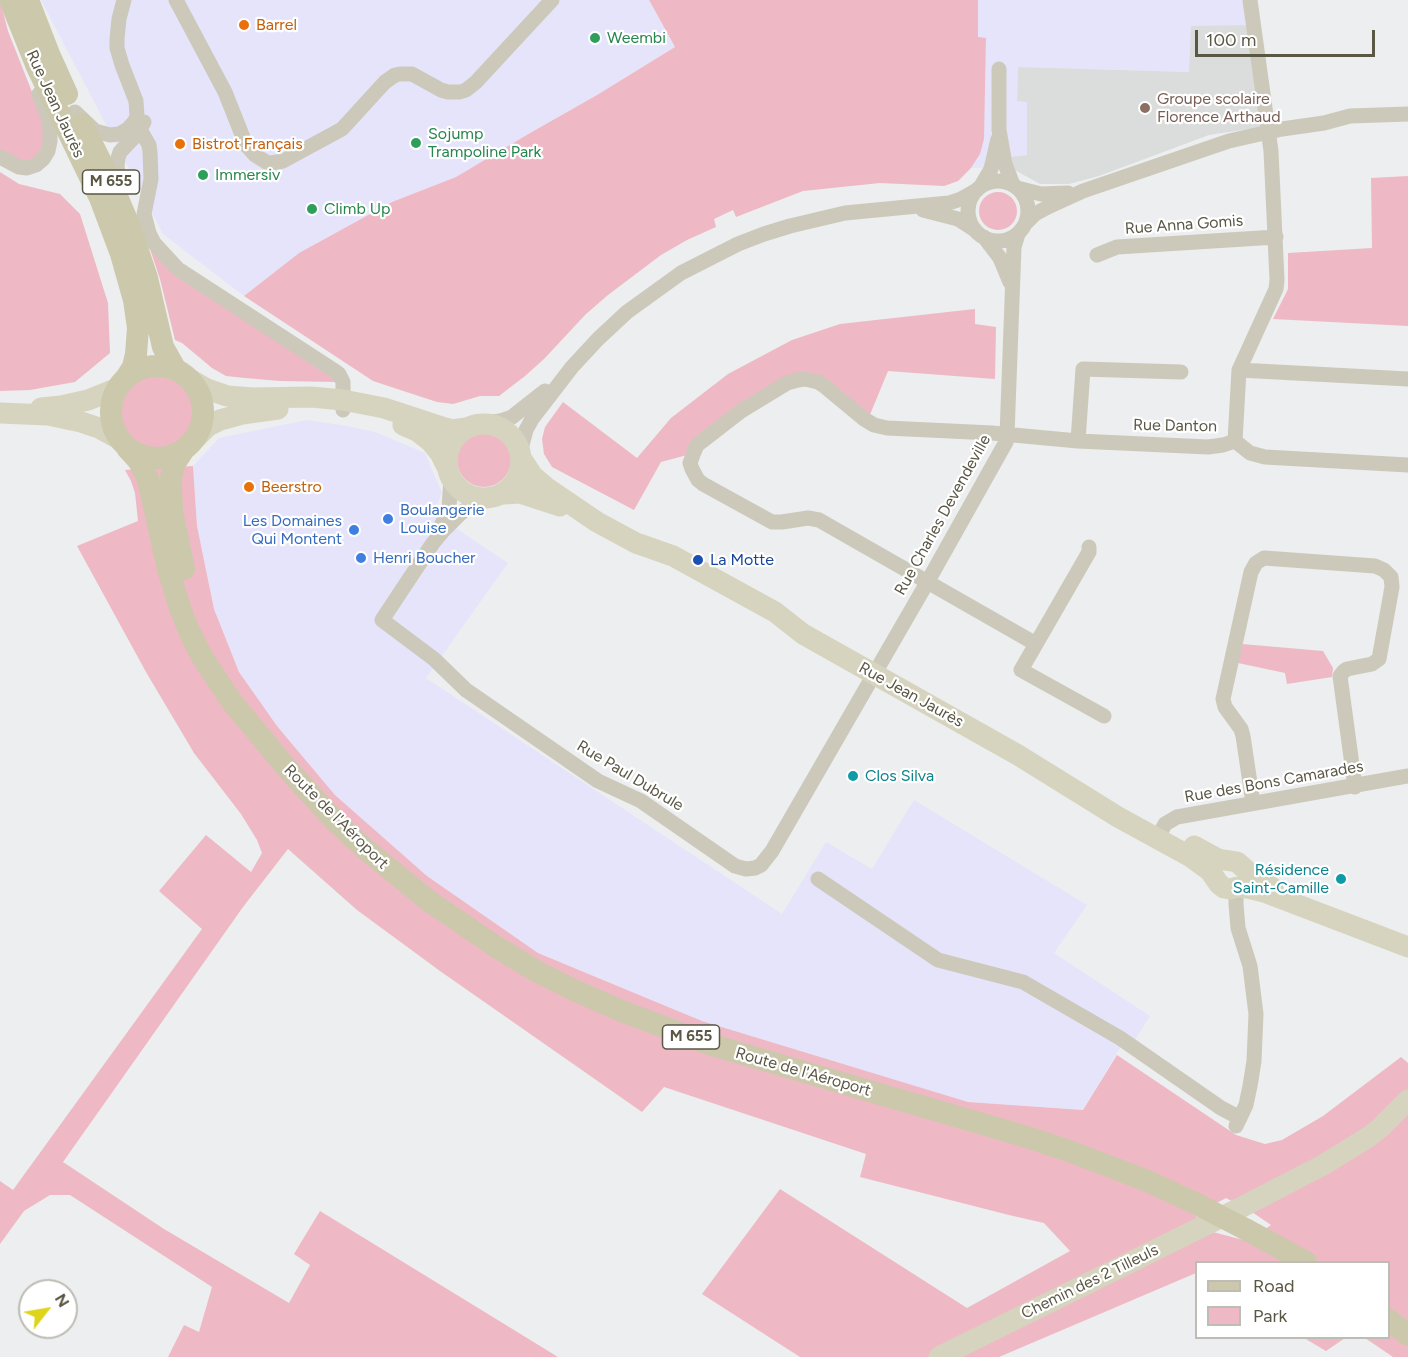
<!DOCTYPE html>
<meta charset="utf-8">
<style>
body{margin:0}
#map{position:relative;width:1408px;height:1357px;overflow:hidden;background:#eceeef;font-family:Figtree,sans-serif}
canvas{display:block}
.legend{position:absolute;left:1195px;top:1261px;width:195px;height:78px;box-sizing:border-box;background:#fff;border:2px solid #bdbcb5;margin:0;padding:8px 10px;list-style:none;font-size:18px;color:#5a5745}
.legend li{display:flex;align-items:center;gap:12px;height:30px}
.legend b{width:30px;border:2px solid #bdbcb5}
.north{position:absolute;left:18px;top:1279px;width:60px;height:60px;box-sizing:border-box;background:#fff;border:2px solid #bdbcb5;border-radius:50%;rotate:59deg;font-size:16px;font-weight:700;line-height:24px;text-align:center;color:#5a5745}
.north::after{content:'';display:block;margin:auto;width:21px;height:27px;background:#ded418;clip-path:polygon(50% 0,100% 100%,50% 72%,0 100%)}
.scale{position:absolute;left:1195px;top:30px;width:180px;height:27px;box-sizing:border-box;border:3px solid #5a5745;border-top:0;padding-left:8px;font-size:18px;line-height:21px;white-space:nowrap;color:#5a5745;-webkit-text-stroke:4px #fff;paint-order:stroke}
</style>
<div id="map">
<canvas width="1408" height="1357"></canvas>
<ul class="legend">
<li><b style="height:8px;background:#ccc8ab"></b>Road</li>
<li><b style="height:16px;background:#eeb9c5"></b>Park</li>
</ul>
<div class="north">N</div>
<div class="scale">100 m</div>
</div>
<script>
const ctx = document.querySelector('canvas').getContext('2d');
ctx.lineJoin = 'round';
function fillPath(path, color) { ctx.fillStyle = color; ctx.fill(path, 'evenodd'); }
const poly = rows => new Path2D(rows.map(r => 'M' + r).join(''));
function trace(path, color, width, dash) { ctx.strokeStyle = color; ctx.lineWidth = width; ctx.lineCap = dash ? 'butt' : 'round'; ctx.setLineDash(dash || []); ctx.stroke(path); }
function label(font, color, halo, rows, align = 'center') {
  ctx.font = font + ' Figtree,sans-serif'; ctx.lineWidth = 4.5; ctx.setLineDash([]); ctx.textBaseline = 'middle'; ctx.strokeStyle = halo; ctx.fillStyle = color; for (const [text, x, y, turn = 0] of rows) {
    ctx.save(); ctx.translate(x, y); ctx.rotate((+turn || 0) * Math.PI / 180); ctx.textAlign = isNaN(turn) ? turn : align; if (halo) ctx.strokeText(text, 0, 0); ctx.fillText(text, 0, 0); ctx.restore();
  }
}
const commercial = poly([
 [41,0,649,0,675,47,597,95,530,133,456,177,392,202,299,253,244,296,163,234],
 [978,0,1248,0,1251,25,1189,72,1018,67,1017,101,1028,101,1027,155,1010,168,971,168,980,154,986,38,978,38],
 [307,420,347,426,375,432,425,453,442,493,433,513,508,563,426,678,782,914,826,842,872,869,914,800,1087,905,1054,953,1150,1016,1133,1043,1126,1038,1083,1110,968,1102,702,1021,538,953,427,876,335,795,277,726,239,672,214,609,197,526,193,466,219,438]
]);
const education = poly([
 [1251,25,1262,127,1209,135,1099,176,1069,184,1040,184,1011,168,1012,157,1027,155,1027,102,1017,101,1018,67,1189,72,1191,26]
]);
const green = poly([
 [0,0,8,31,45,125,41,153,31,161,18,160,0,151],
 [649,0,978,0,978,37,986,38,984,139,980,154,971,168,958,181,944,186,880,183,803,191,736,217,733,210,714,219,716,227,687,240,661,255,608,295,586,314,544,359,525,376,499,396,480,396,453,404,437,402,373,381,244,296,299,253,392,202,456,177,530,133,597,95,675,47],
 [0,172,19,184,60,194,80,214,108,303,110,353,75,382,30,390,0,391],
 [1408,176,1408,326,1273,319,1288,289,1288,253,1372,248,1371,178],
 '979 211a19 19 0 1 1 38 0a19 19 0 1 1-38 0Z',
 [149,246,322,368,337,382,280,381,245,378,226,376,212,368,182,343,175,340,160,279],
 [975,309,975,324,996,327,995,379,888,371,869,417,803,375,687,455,661,462,634,510,552,467,544,454,542,439,545,427,563,402,637,458,671,418,728,374,792,340,840,324],
 '120 412a37 37 0 1 1 74 0a37 37 0 1 1-74 0Z',
 '457 460a27 27 0 1 1 54 0a27 27 0 1 1-54 0Z',
 [193,466,197,526,214,609,239,672,277,726,335,795,427,876,538,953,702,1021,968,1102,1083,1110,1117,1055,1236,1135,1265,1144,1282,1140,1323,1116,1401,1057,1408,1063,1408,1357,1393,1357,1365,1338,1388,1338,1388,1262,1196,1262,1196,1273,999,1357,800,1357,702,1294,780,1189,967,1308,1070,1251,1044,1223,1009,1215,860,1177,866,1154,664,1087,642,1112,440,971,357,910,288,849,243,907,63,1162,164,1229,289,1303,310,1265,294,1254,320,1211,558,1357,168,1357,184,1325,199,1332,212,1287,70,1195,50,1195,24,1211,0,1244,0,1181,13,1190,202,929,159,891,206,835,251,872,262,853,257,840,241,814,194,753,146,672,77,546,138,521,135,493,131,481,125,470],
 [1226,1198,1252,1212,1271,1225,1247,1241,1213,1232,1195,1215],
 [1242,644,1323,651,1333,668,1332,677,1287,684,1285,673,1238,663],
 [1304,1338,1345,1338,1326,1351]
]);
const street = poly([
 [176,0,225,92,246,145,255,155,266,162,271,163,283,161,342,129,385,82,395,75,400,74,412,74,441,90,448,92,460,92,466,90,476,82,552,0],
 [999,69,999,130,1005,164,1013,185],
 [75,112,95,131,110,135,119,134,128,129,135,121,137,116,136,101,122,65,117,48,117,39,119,19,124,0],
 [135,121,149,145,150,152,151,179,144,214,149,233,154,243,178,269,335,371,339,374,343,382,343,410],
 [0,157,19,167,27,168,36,165,43,159,48,151,50,141,50,128,48,117,39,94],
 '968 211a30 30 0 1 1 60 0a30 30 0 1 1-60 0Z',
 [981,186,991,169,998,139],
 [121,187,117,167,118,158,120,152,139,132,144,122],
 [1017,188,1041,194,1068,193],
 [923,210,958,219,975,230],
 [1026,223,1035,214,1048,207,1083,191,1229,141,1282,129,1324,123,1350,116,1408,114],
 [984,237,1000,258,1010,282],
 [1097,255,1117,247,1276,237],
 [1239,370,1408,379],
 [486,423,500,421,512,417,545,391],
 [1078,441,1083,369,1181,372],
 [1235,441,1239,370,1276,289,1277,280,1271,151,1250,0],
 [1235,441,1250,453,1265,457,1408,465],
 [521,458,522,445,526,430,532,419,572,367,598,339,627,312,681,273,738,244,764,234,790,226,845,213,949,203,961,199,977,190],
 [493,497,470,507,461,513,444,530,433,543,382,620,434,659,466,690,598,781,641,801,735,866,746,869,755,868,761,865,772,851,928,581,1006,442,1007,435,1014,247,1018,234],
 [440,528,449,508,451,479],
 [1036,644,1089,552,1089,547],
 [1104,716,1021,670,1036,644,819,520,808,518,782,522,772,522,703,484,698,480,692,469,690,463,694,452,697,445,705,439,741,411,787,383,798,380,805,379,818,382,823,385,864,419,874,425,887,428,992,433,1078,441,1208,447,1223,445,1235,441],
 [1253,803,1243,736,1241,729,1225,707,1223,699,1251,572,1256,563,1264,558,1375,566,1384,570,1391,577,1392,587,1379,659,1372,664,1347,669,1344,671,1340,676,1355,787],
 [1157,839,1165,824,1177,817,1408,776],
 [818,879,938,960,1023,982,1120,1038,1221,1108,1240,1118],
 [1236,888,1236,904,1238,928,1250,966,1256,1014,1254,1061,1250,1086,1246,1105,1236,1126]
]);
const secondary = poly([
 [188,378,207,389,227,396,253,398,311,397,343,400,384,408,445,428,453,430,466,428],
 [41,408,61,406,88,400,118,388],
 [0,413,48,415,81,422,99,428,119,439],
 '447 461a37 37 0 1 1 74 0a37 37 0 1 1-74 0Z',
 [403,425,417,431,431,442,440,453,448,469],
 [195,439,208,426,220,420,242,414,278,409],
 [521,458,533,476,547,488,597,522,636,543,673,556,775,612,803,634,1018,755,1118,817,1191,857,1210,871,1219,884,1224,888,1230,889,1238,887,1248,888,1264,892,1408,947],
 [503,494,520,493,560,506],
 [1194,846,1218,859,1237,862,1253,876,1273,888],
 [939,1357,1242,1207,1323,1165,1367,1138,1380,1128,1408,1100]
]);
const primary = poly([
 [10,0,37,67,100,198,121,254,134,300,138,328,136,354,133,367,126,378],
 [28,0,49,54,67,94],
 [82,124,110,180,130,227,147,278,163,347,176,370],
 '111 412a46 46 0 1 1 92 0a46 46 0 1 1-92 0Z',
 [127,448,138,460,148,479,168,569,180,608,189,631,201,655,218,681,232,702,285,766,335,821,364,848,429,901,495,946,536,971,576,991,624,1012,712,1045,1027,1137,1069,1151,1145,1180,1195,1203],
 [183,451,175,463,173,469,171,478,171,487,172,511,184,569],
 [1247,1230,1306,1262],
 [1388,1319,1408,1335]
]);
const primaryBridge = poly([
 [1195,1203,1247,1230]
]);
const markers = [
 [244,25,6,"#e8710a"],
 [595,38,6,"#2e9e5b"],
 [1145,108,6,"#8d6e63"],
 [416,143,6,"#2e9e5b"],
 [180,144,6,"#e8710a"],
 [203,175,6,"#2e9e5b"],
 [312,209,6,"#2e9e5b"],
 [249,487,6,"#e8710a"],
 [388,519,6,"#3f7fe0"],
 [354,530,6,"#3f7fe0"],
 [361,558,6,"#3f7fe0"],
 [698,560,6,"#1a4fb4"],
 [853,776,6,"#0f9aa8"],
 [1341,879,6,"#0f9aa8"]
];
const shields = [
 [111,182,57],
 [691,1037,57]
];
const shieldNames = [
 ["M 655",111,182],
 ["M 655",691,1037]
];
const foodNames = [
 ["Barrel",256,25],
 ["Bistrot Français",192,144],
 ["Beerstro",261,487]
];
const leisureNames = [
 ["Weembi",607,38],
 ["Sojump",428,134],
 ["Trampoline Park",428,152],
 ["Immersiv",215,175],
 ["Climb Up",324,209]
];
const educationNames = [
 ["Groupe scolaire",1157,99],
 ["Florence Arthaud",1157,117]
];
const streetNames = [
 ["Rue Jean Jaurès",55,104,65],
 ["Rue Anna Gomis",1184,225,-4],
 ["Rue Danton",1175,426,1],
 ["Rue Charles Devendeville",943,515,-61],
 ["Rue Jean Jaurès",911,695,29],
 ["Rue Paul Dubrule",630,776,31],
 ["Rue des Bons Camarades",1274,782,-10],
 ["Route de l'Aéroport",336,817,45],
 ["Route de l'Aéroport",803,1072,16],
 ["Chemin des 2 Tilleuls",1090,1282,-26]
];
const shopNames = [
 ["Boulangerie",400,510],
 ["Louise",400,528],
 ["Les Domaines",342,521,"right"],
 ["Qui Montent",342,539,"right"],
 ["Henri Boucher",373,558]
];
const transitNames = [
 ["La Motte",710,560]
];
const cultureNames = [
 ["Clos Silva",865,776],
 ["Résidence",1329,870,"right"],
 ["Saint-Camille",1329,888,"right"]
];
fillPath(commercial, '#e6e4fb');
fillPath(education, '#dbdddd');
fillPath(green, '#eeb9c5');
trace(street, '#ccc9ba', 15);
trace(secondary, '#d6d4be', 21);
trace(primary, '#ccc8ab', 22);
trace(primaryBridge, '#ccc8ab', 22);
for (const [x, y, r, color] of markers) { const dot = new Path2D(); dot.arc(x, y, r, 0, 2 * Math.PI); ctx.fillStyle = color; ctx.fill(dot); trace(dot, '#fff', 2); }
for (const [x, y, w] of shields) { const box = new Path2D(); box.roundRect(x - w / 2, y - 12, w, 24, 4.5); ctx.fillStyle = '#fff'; ctx.fill(box); trace(box, '#5a5745', 1.5); }
label('bold 15px', '#5a5745', null, shieldNames);
label('16px', '#c56008', '#fff', foodNames, 'left');
label('16px', '#27864d', '#fff', leisureNames, 'left');
label('16px', '#785e54', '#fff', educationNames, 'left');
label('16px', '#5a5745', '#fff', streetNames);
label('16px', '#366cbe', '#fff', shopNames, 'left');
label('16px', '#164399', '#fff', transitNames, 'left');
label('16px', '#0d838f', '#fff', cultureNames, 'left');
</script>
